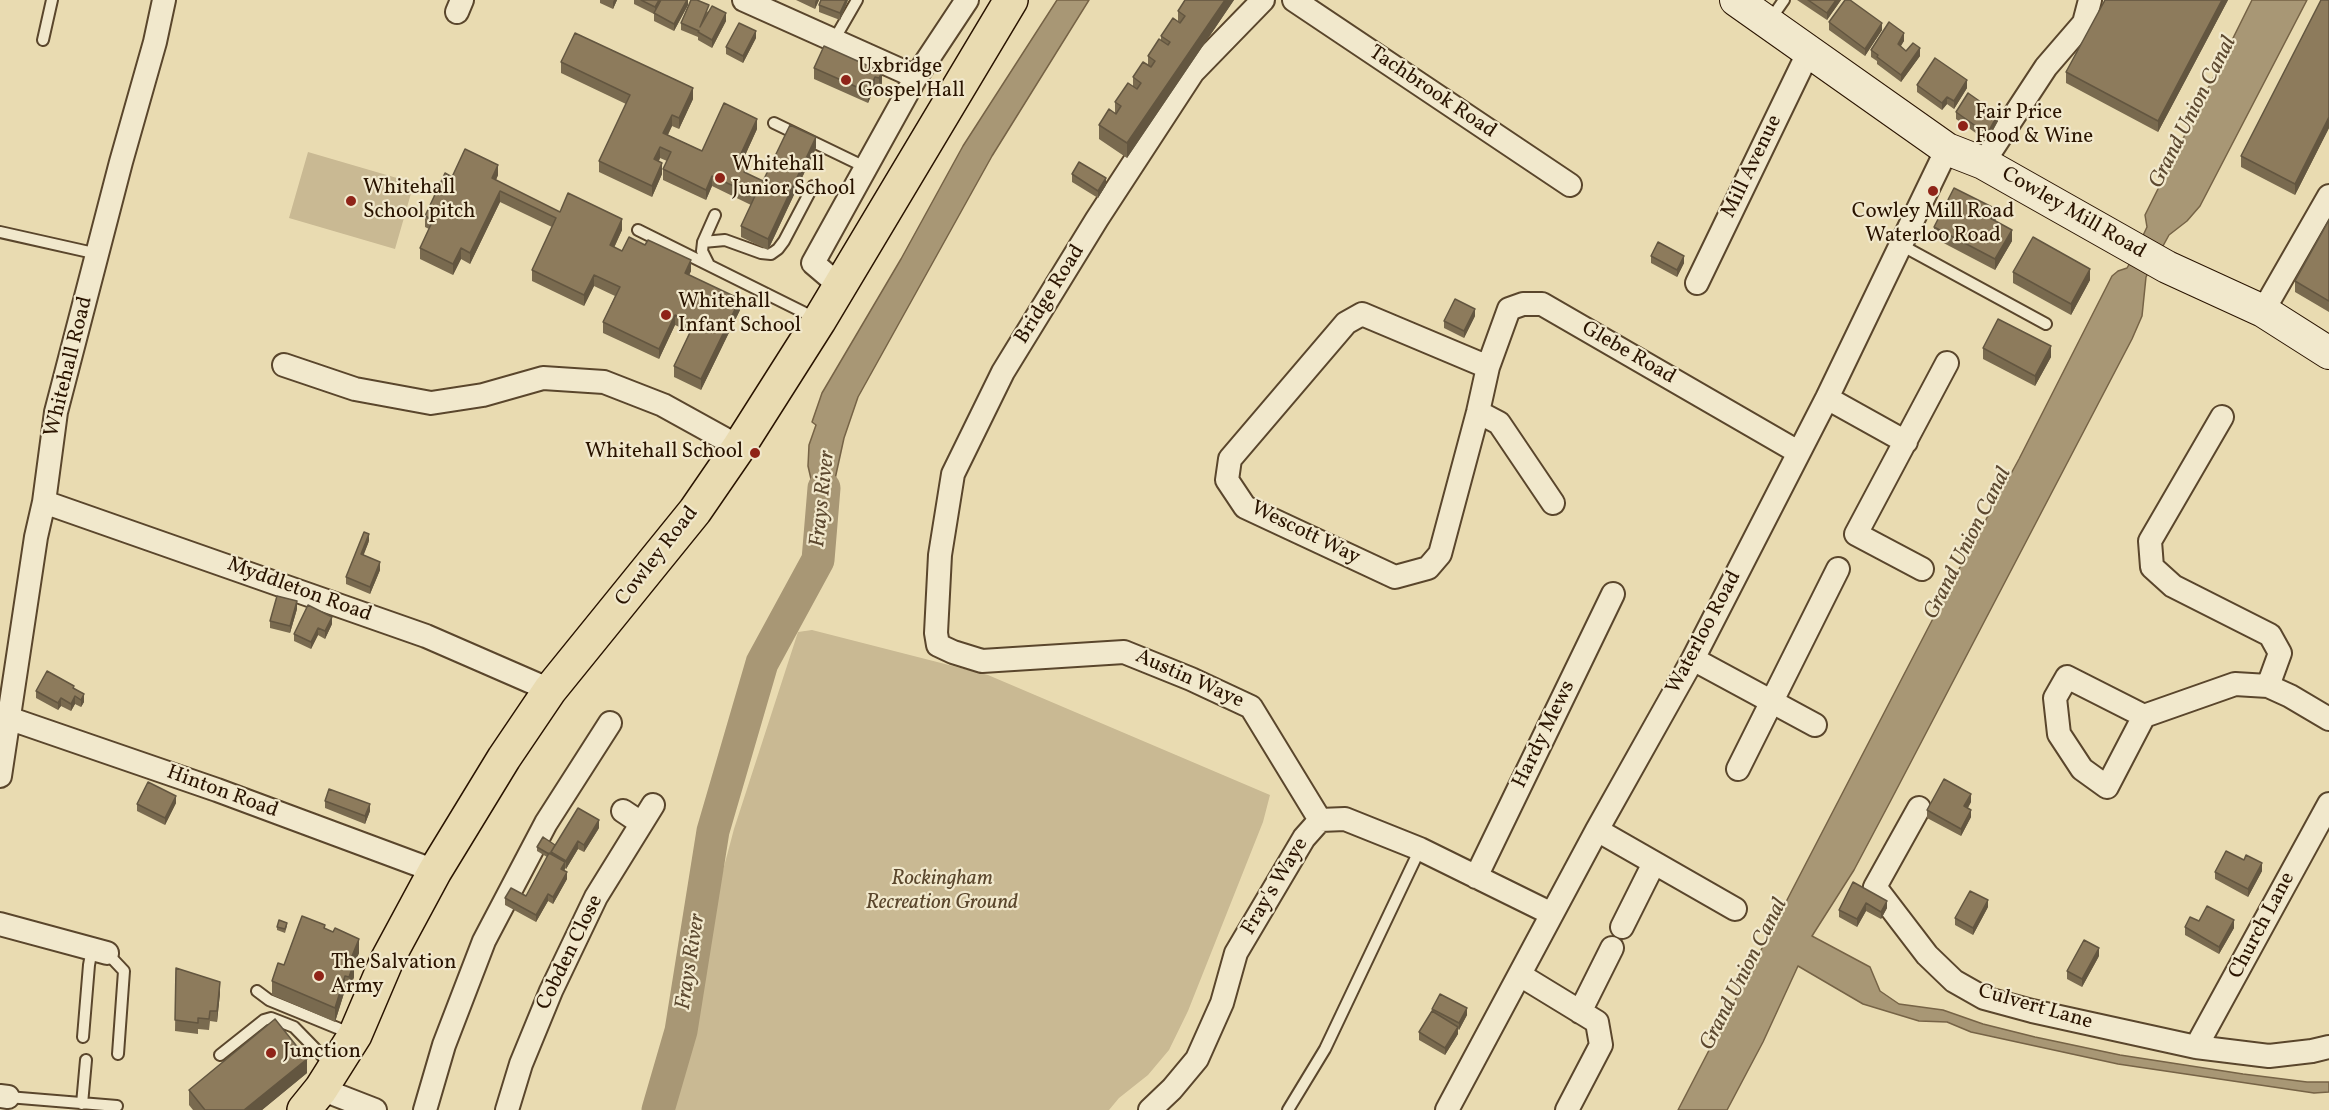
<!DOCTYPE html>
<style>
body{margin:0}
canvas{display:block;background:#e9dbb1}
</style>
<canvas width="2329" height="1110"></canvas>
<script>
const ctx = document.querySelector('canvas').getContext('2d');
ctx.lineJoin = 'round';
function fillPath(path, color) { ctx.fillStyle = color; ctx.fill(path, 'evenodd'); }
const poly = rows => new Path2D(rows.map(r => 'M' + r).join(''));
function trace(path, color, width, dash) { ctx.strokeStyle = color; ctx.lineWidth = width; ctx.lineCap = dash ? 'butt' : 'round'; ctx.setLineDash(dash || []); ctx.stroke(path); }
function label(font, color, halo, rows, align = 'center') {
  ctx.font = font + ' Vollkorn,serif'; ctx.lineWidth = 4.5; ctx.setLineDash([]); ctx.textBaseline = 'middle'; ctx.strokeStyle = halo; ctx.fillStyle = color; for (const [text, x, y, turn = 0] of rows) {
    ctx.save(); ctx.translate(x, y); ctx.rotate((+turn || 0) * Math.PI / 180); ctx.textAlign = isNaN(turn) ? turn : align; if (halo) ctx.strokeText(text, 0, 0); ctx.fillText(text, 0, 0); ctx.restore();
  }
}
const green = poly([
 [308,152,414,183,395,249,289,218],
 [812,630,988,675,1270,795,1263,822,1188,1011,1169,1050,1148,1075,1119,1098,1109,1110,673,1110,702,984,718,889,734,829,798,632]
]);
const water = poly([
 [1057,0,1089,0,992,156,858,397,844,438,835,479,828,535,807,528,811,479,808,466,809,445,816,425,812,422,822,393,901,259,963,146,1057,0],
 [2252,0,2307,0,2200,206,2187,221,2169,235,2146,277,2142,316,2132,339,1890,802,1854,870,1812,936,1870,967,1880,991,1899,1004,1943,1010,1983,1024,2035,1037,2120,1055,2243,1074,2307,1082,2329,1082,2329,1092,2314,1093,2118,1064,1971,1032,1947,1022,1919,1021,1863,1004,1798,966,1763,1042,1727,1110,1678,1110,1953,580,2019,459,2112,276,2118,271,2127,268,2131,261,2147,227,2145,215,2252,0]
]);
const river = poly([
 [658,1110,681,1031,713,831,762,663,818,560,824,488]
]);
const lane = poly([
 [1770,20,1784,0],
 [43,40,52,0],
 [834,40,857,0],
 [774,123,865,167],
 [638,230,817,319],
 [0,232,98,254],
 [703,242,725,240,761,253,771,254,778,249,784,241,813,186],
 [1901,245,2046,324],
 [709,265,702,251,703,242,715,215],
 [107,953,124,971,118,1054],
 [257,991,269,1000,352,1034],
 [83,1037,89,965,92,949],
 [220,1055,264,1020,271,1018,294,1027,332,1066],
 [8,1097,117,1106],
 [82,1104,86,1060],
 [1288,1110,1325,1049,1420,849]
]);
const street = poly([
 [744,0,916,77],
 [1263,0,1193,72,1097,219,1003,372,953,474,940,555,936,633,938,645,953,652,982,661,1124,652,1191,679,1251,707,1320,820],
 [1294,0,1570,185],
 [457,12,462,0],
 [1983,163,2046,67,2084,23,2090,0],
 [1697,283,1809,51],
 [840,286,813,263,916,77,967,0],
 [2263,311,2329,196],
 [284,365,355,389,431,403,483,395,543,378,604,382,663,405,739,447],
 [1488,367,1362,314,1346,323,1230,459,1227,480,1245,507,1395,577,1428,568,1440,554,1478,412,1488,367,1509,309,1523,304,1542,304,1798,452],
 [1827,398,1906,442],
 [1478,412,1499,423,1553,503],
 [2222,417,2150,541,2152,567,2173,586,2270,635,2280,653,2268,686],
 [44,502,426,636,550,690],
 [1922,569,1856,534,1947,363],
 [1693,659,1815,725],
 [2144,716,2067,677,2055,698,2059,734,2082,769,2107,787,2144,716,2235,684,2268,686,2290,696,2329,719],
 [8,718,217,790,435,871],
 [1738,769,1838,569],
 [0,776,36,537,44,502,56,412,121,162,155,42,164,0],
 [1919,808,1875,887,1927,955,1954,981,1984,998,2032,1011,2196,1047,2269,1056,2312,1051,2329,1047],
 [623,811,641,823],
 [1597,830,1735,909],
 [1476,877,1613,594],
 [0,924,107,953],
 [1622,927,1654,863],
 [1520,975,1597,1022,1601,1045,1567,1110],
 [1580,1012,1612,948],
 [2196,1047,2329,804],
 [321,1089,375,1110],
 [0,1096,8,1097],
 [425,1110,444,1045,484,941,546,823,610,723],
 [507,1110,521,1064,551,991,596,897,653,805],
 [1150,1110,1172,1089,1197,1059,1222,1003,1236,953,1304,838,1320,820,1345,819,1420,849,1552,914],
 [1447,1110,1597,830,1693,659,1827,398,1947,149]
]);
const secondary = poly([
 [1736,0,1947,149,1983,163,2167,267,2263,311,2329,353]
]);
const primary = poly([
 [304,1110,321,1089,355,1035,387,960,435,871,504,758,550,690,695,511,739,447,819,321,1011,0]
]);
const wall = poly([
 [600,0,617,0,613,9,600,3],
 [634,0,688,0,688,5,674,31,654,21,654,14,634,4],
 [796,0,819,0,815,9],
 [848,0,840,20,819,12,819,5],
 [1185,0,1234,0,1127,158,1099,139,1099,125,1115,113,1115,102,1133,86,1133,77,1148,65,1148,56,1161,40,1161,36,1178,22,1178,11],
 [1797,0,1841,0,1827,20],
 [2105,0,2228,0,2158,132,2066,83,2066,72],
 [2329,0,2329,128,2295,195,2241,167,2241,156],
 [709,11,726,21,712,48,698,40,698,37,681,30,681,23],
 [1829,22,1882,30,1865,56,1829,30],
 [756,38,743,63,726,54,726,47],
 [1904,41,1900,46,1906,51,1920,56,1901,82,1877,64,1877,61,1871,57,1871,50],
 [561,62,693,99,679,129,672,126,668,135,702,151,757,129,742,162,748,174,763,181,816,148,768,250,741,237,741,226,751,205,712,186,706,200,663,180,663,169,667,161,660,158,659,161,662,174,652,197,599,172,599,161,626,104,561,73],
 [814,68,882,72,882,83,879,89,875,87,868,103,814,79],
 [1917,85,1967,88,1954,109,1947,104,1942,110,1917,92],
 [1956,112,1998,121,1987,141,1956,119],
 [1072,174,1106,185,1098,198,1072,182],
 [498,175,496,180,560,212,622,230,614,248,622,251,691,271,689,275,740,310,701,390,674,377,674,366,690,332,675,325,659,359,603,333,603,322,615,296,594,286,584,306,532,281,532,270,552,227,500,202,470,264,461,259,453,275,420,259,420,248,429,229,425,227,425,216,452,177],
 [1996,219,1995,221,2012,241,1995,270,1934,238,1934,227],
 [2329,220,2329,312,2295,292,2295,281],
 [1651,256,1684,263,1677,277,1651,263],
 [2013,272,2090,280,2071,315,2013,283],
 [1475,316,1464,338,1444,328,1444,321],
 [1983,348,2051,357,2035,386,1983,359],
 [369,541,363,555,380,570,370,594,346,584,346,577],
 [297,609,290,633,270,628,270,621],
 [332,624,325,639,318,635,311,649,294,641,294,634],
 [74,689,84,702,81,707,75,704,71,711,61,706,58,710,36,698,36,691],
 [325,801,370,811,365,824,325,808],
 [1971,802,1968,808,1971,817,1961,836,1927,818,1927,810],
 [176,803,165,825,137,811,137,804],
 [599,828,584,852,578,849,566,869,565,868,564,871,567,879,553,904,548,901,536,922,505,905,505,898,526,896,547,857,537,851,537,847,555,845],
 [2244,860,2262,871,2248,897,2215,879,2215,872],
 [1853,882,1887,908,1881,919,1866,911,1857,927,1839,917,1839,910],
 [1988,907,1973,935,1955,925,1955,918],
 [2199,921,2234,928,2219,954,2185,935,2185,927],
 [287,926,285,933,277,930,277,927],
 [325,929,359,953,354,965,354,977,349,991,345,990,335,1022,272,995,272,981,284,965],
 [2099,956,2082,987,2067,979,2067,971],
 [176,968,220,993,217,1022,210,1021,209,1030,198,1029,198,1034,175,1031],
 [1432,1009,1467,1015,1459,1030,1458,1029,1458,1034,1445,1055,1419,1040,1419,1032,1432,1012],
 [307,1073,262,1110,193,1110,189,1105,189,1090]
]);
const shadedWall = poly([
 [614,0,617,0,613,9,613,2],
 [659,0,663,0,655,14,655,7],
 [687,0,688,0,688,5,674,31,674,24],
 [816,0,819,0,815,9,815,2],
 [846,0,848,0,840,20,840,13],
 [1225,0,1234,0,1127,158,1127,143],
 [1836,0,1841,0,1827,20,1827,13],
 [2222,0,2228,0,2158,132,2158,121],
 [726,13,726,21,712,48,712,40],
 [1882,23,1882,30,1865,56,1865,49],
 [756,31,756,38,743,63,743,56],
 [1904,33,1904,41,1898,51,1898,44],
 [1920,48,1920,56,1901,82,1901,75],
 [882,72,882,83,879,89,879,78],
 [875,77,875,87,868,103,868,92],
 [1967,80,1967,88,1954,109,1954,101],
 [693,88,693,99,679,129,679,118],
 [1947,97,1947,104,1942,110,1942,103],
 [1998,114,1998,121,1987,141,1987,134],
 [672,115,672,126,663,144,663,133],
 [2329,117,2329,128,2295,195,2295,184],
 [757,119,757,129,738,171,738,160],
 [816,137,816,148,768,250,768,239],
 [660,147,660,158,654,170,654,159],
 [662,163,662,174,652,197,652,186],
 [498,165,498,175,492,189,492,178],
 [712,176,712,186,706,200,706,190],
 [1106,178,1106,185,1098,198,1098,191],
 [500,191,500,202,470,264,470,253],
 [1996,209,1996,219,1990,229,1990,218],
 [622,219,622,230,610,256,610,245],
 [2012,230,2012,241,1995,270,1995,259],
 [461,248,461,259,453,275,453,264],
 [1684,256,1684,263,1677,277,1677,270],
 [691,260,691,271,685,283,685,273],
 [2090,269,2090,280,2071,315,2071,304],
 [594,275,594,286,584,306,584,295],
 [740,299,740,310,701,390,701,379],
 [1475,309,1475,316,1464,338,1464,331],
 [675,315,675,325,659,359,659,349],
 [2051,346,2051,357,2035,386,2035,376],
 [369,534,369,541,361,562,361,554],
 [380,562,380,570,370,594,370,587],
 [297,601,297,609,290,633,290,626],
 [332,617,332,624,325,639,325,631],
 [318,628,318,635,311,649,311,642],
 [84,694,84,702,81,707,81,700],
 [75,696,75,704,71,711,71,704],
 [61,698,61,706,58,710,58,703],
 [1971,794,1971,802,1964,814,1964,806],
 [176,796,176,803,165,825,165,818],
 [370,804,370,811,365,824,365,816],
 [1971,810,1971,817,1961,836,1961,829],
 [599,820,599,828,584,852,584,845],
 [578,841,578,849,566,869,566,861],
 [565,862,565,869,561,876,561,869],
 [2262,863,2262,871,2248,897,2248,889],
 [567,872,567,879,553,904,553,897],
 [548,894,548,901,536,922,536,915],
 [1988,900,1988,907,1973,935,1973,928],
 [1887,901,1887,908,1881,919,1881,912],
 [1866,903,1866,911,1857,927,1857,919],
 [2234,920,2234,928,2219,954,2219,947],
 [359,939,359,953,354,965,354,977,349,991,350,961],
 [2099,948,2099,956,2082,987,2082,979],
 [345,976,345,990,335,1022,335,1008],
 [220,982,220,993,217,1022,217,1011],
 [1467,1008,1467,1015,1459,1030,1459,1023],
 [1458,1027,1458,1034,1445,1055,1445,1048],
 [307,1059,307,1073,262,1110,244,1110]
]);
const building = poly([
 [641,0,659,0,655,7,641,0],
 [661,0,687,0,674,24,654,13,661,0],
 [691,0,697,0,709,5,700,27,712,6,726,13,712,40,698,32,699,31,681,23,691,0],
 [821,0,846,0,840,13,819,5,821,0],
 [1185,0,1225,0,1127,143,1099,125,1109,109,1116,114,1121,106,1115,102,1128,83,1137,89,1141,83,1133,77,1143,62,1151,67,1155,61,1148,56,1159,39,1168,45,1170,42,1161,36,1173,18,1180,23,1185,16,1178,11,1185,0],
 [1808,0,1836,0,1827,13,1808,0],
 [1845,0,1850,0,1882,23,1865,49,1829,22,1845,0],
 [2105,0,2222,0,2158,121,2066,72,2105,0],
 [2321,0,2329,0,2329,117,2295,184,2241,156,2321,0],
 [1889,22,1904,33,1898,44,1906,51,1913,43,1920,48,1901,75,1877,57,1878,55,1871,50,1889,22],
 [739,23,756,31,743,56,726,47,739,23],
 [575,33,693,88,679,118,672,115,663,133,702,151,724,103,757,119,738,160,748,164,744,172,763,181,790,125,816,137,768,239,741,226,755,196,712,176,706,190,663,169,671,152,660,147,654,159,662,163,652,186,599,161,630,95,561,62,575,33],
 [824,46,882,72,879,78,875,77,868,92,814,68,824,46],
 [1935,58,1967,80,1954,101,1947,97,1942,103,1917,85,1935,58],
 [1968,93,1998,114,1987,134,1956,112,1968,93],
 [465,149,498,165,492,178,560,212,568,193,622,219,610,245,622,251,629,237,645,245,648,240,691,260,685,273,740,299,701,379,674,366,694,324,675,315,659,349,603,322,620,287,594,275,584,295,532,270,556,218,500,191,470,253,461,248,453,264,420,248,433,220,425,216,445,173,452,177,465,149],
 [1079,162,1106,178,1098,191,1072,174,1079,162],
 [1954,188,1996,209,1990,218,2012,230,1995,259,1934,227,1954,188],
 [2329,220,2329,301,2295,281,2329,220],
 [2033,237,2090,269,2071,304,2013,272,2033,237],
 [1658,242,1684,256,1677,270,1651,256,1658,242],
 [1455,299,1475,309,1464,331,1444,321,1455,299],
 [1998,319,2051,346,2035,376,1983,348,1998,319],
 [364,532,369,534,361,554,380,562,370,587,346,577,364,532],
 [277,596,297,601,290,626,270,621,277,596],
 [308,605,332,617,325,631,318,628,311,642,294,634,308,605],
 [47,671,74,686,73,688,84,694,81,700,75,696,71,704,61,698,58,703,36,691,47,671],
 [1944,779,1971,794,1964,806,1971,810,1961,829,1927,810,1944,779],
 [148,782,176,796,165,818,137,804,148,782],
 [329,789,370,804,365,816,325,801,329,789],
 [578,808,599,820,584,845,578,841,566,861,551,852,578,808],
 [543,837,555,845,551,852,551,854,549,853,549,854,537,847,543,837],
 [2226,851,2244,860,2246,855,2262,863,2248,889,2215,872,2226,851],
 [549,853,565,862,561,869,567,872,553,897,548,894,536,915,505,898,511,888,526,896,549,853],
 [1853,882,1887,901,1881,912,1866,903,1857,919,1839,910,1853,882],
 [1970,891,1988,900,1973,928,1955,918,1970,891],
 [2207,906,2234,920,2219,947,2185,927,2190,917,2199,921,2207,906],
 [302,916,325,925,324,928,333,932,335,928,359,939,350,961,354,963,349,977,345,976,335,1008,272,981,278,963,284,965,302,916],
 [279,920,287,923,285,929,277,927,279,920],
 [2084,940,2099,948,2082,979,2067,971,2084,940],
 [176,968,220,982,217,1011,210,1011,209,1019,198,1018,198,1023,175,1020,176,968],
 [1440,994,1467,1008,1459,1023,1432,1009,1440,994],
 [1432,1011,1458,1027,1445,1048,1419,1032,1432,1011],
 [275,1019,307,1059,244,1110,205,1110,189,1090,275,1019]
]);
const markers = [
 [846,80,6,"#8f2418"],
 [1963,126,6,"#8f2418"],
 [720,178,6,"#8f2418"],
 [1933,191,6,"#8f2418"],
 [351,201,6,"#8f2418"],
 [666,315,6,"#8f2418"],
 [755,453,6,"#8f2418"],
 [319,976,6,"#8f2418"],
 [271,1053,6,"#8f2418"]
];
const poiNames = [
 ["Uxbridge",858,68],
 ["Gospel Hall",858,92],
 ["Fair Price",1975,114],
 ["Food & Wine",1975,138],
 ["Whitehall",732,166],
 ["Junior School",732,190],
 ["Whitehall",363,189],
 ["School pitch",363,213],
 ["Cowley Mill Road",1933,213,"center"],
 ["Waterloo Road",1933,237,"center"],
 ["Whitehall",678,303],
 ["Infant School",678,327],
 ["Whitehall School",743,453,"right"],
 ["The Salvation",331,964],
 ["Army",331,988],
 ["Junction",283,1053]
];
const streetNames = [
 ["Tachbrook Road",1432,93,34],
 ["Mill Avenue",1753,167,-64],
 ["Cowley Mill Road",2073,214,30],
 ["Bridge Road",1051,295,-58],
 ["Glebe Road",1628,354,30],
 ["Whitehall Road",70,367,-76],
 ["Wescott Way",1305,534,26],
 ["Cowley Road",658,557,-52],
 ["Myddleton Road",299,591,20],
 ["Waterloo Road",1705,633,-62],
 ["Austin Waye",1189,680,24],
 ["Hardy Mews",1545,735,-64],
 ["Hinton Road",222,793,20],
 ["Fray's Waye",1276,887,-59],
 ["Church Lane",2263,926,-62],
 ["Cobden Close",571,953,-64],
 ["Culvert Lane",2035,1008,16]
];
const parkNames = [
 ["Rockingham",942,880],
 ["Recreation Ground",942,904]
];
const waterNames = [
 ["Grand Union Canal",2194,113,-63],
 ["Frays River",824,499,-84],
 ["Grand Union Canal",1969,544,-63],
 ["Frays River",692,962,-81],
 ["Grand Union Canal",1745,975,-63]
];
fillPath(green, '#c9b993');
fillPath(water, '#a89775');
trace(water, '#766346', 1.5);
trace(river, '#a89775', 33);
trace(lane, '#5a462c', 14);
trace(street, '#5a462c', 26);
trace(secondary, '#2a1400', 34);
trace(primary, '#2a1400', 36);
trace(lane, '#f1e8cc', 10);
trace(street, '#f1e8cc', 22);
trace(secondary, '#f1e8cc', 32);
trace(primary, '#e9dbb1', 33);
fillPath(wall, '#796a4f');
fillPath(shadedWall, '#635640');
fillPath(building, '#8d7b5c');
trace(building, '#635640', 1.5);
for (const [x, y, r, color] of markers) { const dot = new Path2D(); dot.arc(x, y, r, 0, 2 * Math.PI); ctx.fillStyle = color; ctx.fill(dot); trace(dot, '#f1e8cc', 2); }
label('21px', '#2a1400', '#f1e8cc', poiNames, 'left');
label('21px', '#2a1400', '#f1e8cc', streetNames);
label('italic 21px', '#5a462c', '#f1e8cc', parkNames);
label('italic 22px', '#5c482f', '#f1e8cc', waterNames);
</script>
